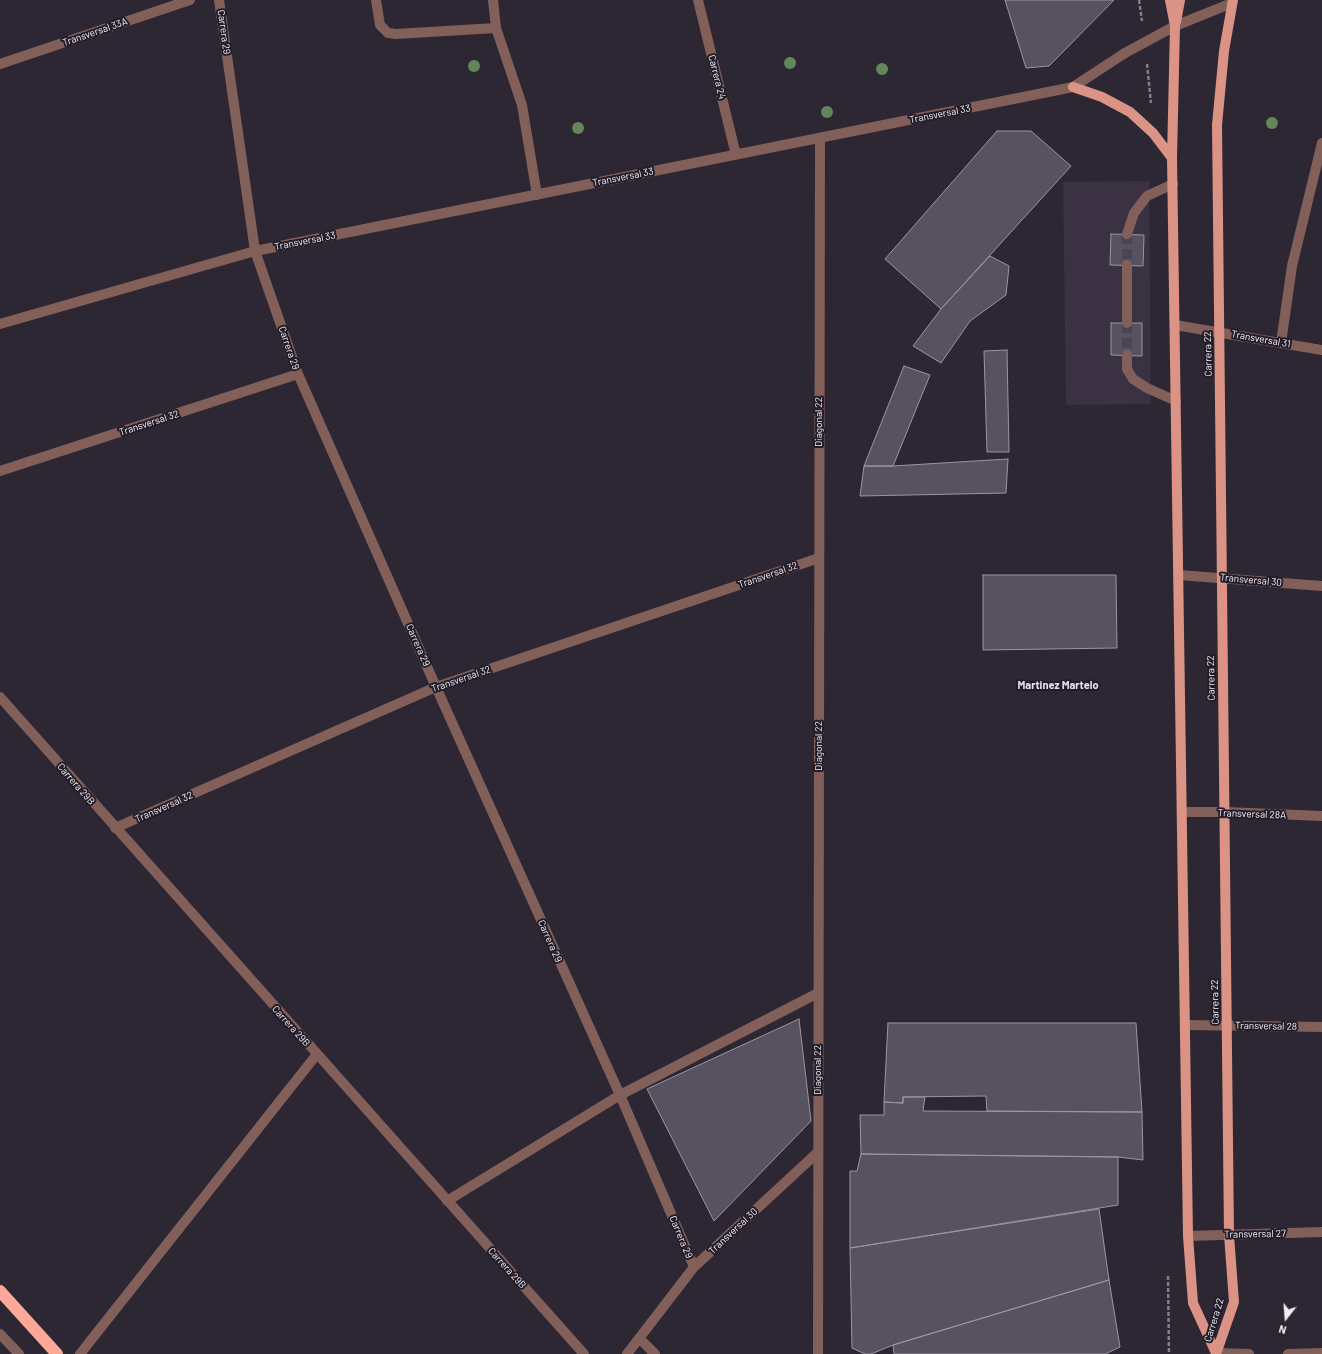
<!DOCTYPE html>
<style>
body{margin:0}
#map{position:relative;width:1322px;height:1354px;overflow:hidden;background:#2d2733;font-family:Barlow,sans-serif}
canvas{display:block}
.north{position:absolute;left:1266px;top:1298px;width:40px;height:40px;-webkit-text-stroke:3px #231d29;paint-order:stroke;rotate:197deg;font-size:11px;font-weight:700;line-height:16px;text-align:center;color:#f0edf5}
.north::after{content:'';display:block;margin:auto;width:14px;height:18px;background:#f0edf5;clip-path:polygon(50% 0,100% 100%,50% 72%,0 100%)}
</style>
<div id="map">
<canvas width="1322" height="1354"></canvas>
<div class="north">N</div>
</div>
<script>
const ctx = document.querySelector('canvas').getContext('2d');
ctx.lineJoin = 'round';
function fillPath(path, color) { ctx.fillStyle = color; ctx.fill(path, 'evenodd'); }
const poly = rows => new Path2D(rows.map(r => 'M' + r).join(''));
function trace(path, color, width, dash) { ctx.strokeStyle = color; ctx.lineWidth = width; ctx.lineCap = dash ? 'butt' : 'round'; ctx.setLineDash(dash || []); ctx.stroke(path); }
function label(font, color, halo, rows, align = 'center') {
  ctx.font = font + ' Barlow,sans-serif'; ctx.lineWidth = 4; ctx.setLineDash([]); ctx.textBaseline = 'middle'; ctx.strokeStyle = halo; ctx.fillStyle = color; for (const [text, x, y, turn = 0] of rows) {
    ctx.save(); ctx.translate(x, y); ctx.rotate((+turn || 0) * Math.PI / 180); ctx.textAlign = isNaN(turn) ? turn : align; if (halo) ctx.strokeText(text, 0, 0); ctx.fillText(text, 0, 0); ctx.restore();
  }
}
const built = poly([
 [1149,181,1151,404,1066,405,1063,182]
]);
const building = poly([
 [1005,0,1114,0,1049,66,1026,68,1005,0],
 [997,131,1031,131,1071,166,941,309,885,259,997,131],
 [1111,234,1144,235,1143,266,1110,265,1111,234],
 [990,256,1009,266,1006,295,970,321,941,363,913,346,941,309,990,256],
 [1111,323,1142,323,1142,356,1111,355,1111,323],
 [1007,350,1009,452,987,452,984,351,1007,350],
 [904,366,930,375,893,466,864,466,904,366],
 [1008,459,1006,493,860,496,864,466,893,466,1008,459],
 [983,575,1116,575,1117,648,983,650,983,575],
 [799,1019,811,1121,714,1221,647,1089,799,1019],
 [888,1023,1136,1023,1142,1112,987,1111,986,1096,903,1097,903,1103,884,1102,888,1023],
 [903,1097,925,1097,923,1111,1142,1112,1143,1160,1118,1157,861,1154,860,1115,884,1115,884,1102,903,1103,903,1097],
 [861,1154,1118,1157,1118,1205,850,1248,850,1171,857,1171,861,1154],
 [1099,1209,1109,1280,893,1345,871,1354,865,1354,852,1348,850,1248,1099,1209],
 [1109,1280,1120,1347,1105,1354,894,1354,893,1345,1109,1280]
]);
const minorTunnel = poly([
 [1127,234,1127,265],
 [1127,323,1127,355]
]);
const path = poly([
 [1139,0,1142,21],
 [1147,64,1151,103],
 [1168,1276,1169,1354]
]);
const minor = poly([
 [219,0,255,251,298,374,436,687,620,1095,694,1267],
 [376,0,380,25,388,33,396,34,496,28],
 [493,0,496,28,522,105,537,195],
 [698,0,736,155],
 [0,64,190,0],
 [1127,234,1134,213,1147,196,1173,184],
 [1127,265,1127,323],
 [0,324,255,251,1073,87,1125,53,1175,26,1232,3],
 [1175,325,1322,350],
 [1281,343,1292,266,1322,143],
 [1127,355,1127,369,1133,379,1147,388,1176,401],
 [0,471,298,374],
 [1179,575,1322,586],
 [0,697,584,1354],
 [1182,812,1225,812,1322,816],
 [115,828,436,687,819,558],
 [1186,1025,1322,1027],
 [447,1201,620,1095,818,993],
 [1188,1236,1322,1232],
 [0,1334,19,1354],
 [639,1338,655,1354],
 [1216,1353,1249,1354],
 [80,1354,317,1054],
 [627,1354,694,1267,818,1152],
 [818,1354,820,138],
 [1288,1354,1322,1353]
]);
const major = poly([
 [1170,0,1175,26,1172,158,1188,1236,1193,1303,1216,1353],
 [1176,22,1180,0],
 [1073,87,1102,97,1130,112,1153,133,1172,158],
 [1216,1354,1234,1302,1229,1235,1217,125,1224,51,1233,0]
]);
const highway = poly([
 [0,1291,57,1354]
]);
const trees = [
 [790,63],
 [474,66],
 [882,69],
 [827,112],
 [1272,123],
 [578,128]
];
const streetNames = [
 ["Transversal 33A",95,32,-19],
 ["Carrera 29",224,32,82],
 ["Carrera 24",717,77,76],
 ["Transversal 33",940,114,-11],
 ["Transversal 33",623,177,-11],
 ["Transversal 33",305,241,-11],
 ["Transversal 31",1261,339,10],
 ["Carrera 29",289,348,71],
 ["Carrera 22",1208,354,-91],
 ["Diagonal 22",819,422,-90],
 ["Transversal 32",149,423,-18],
 ["Transversal 32",768,575,-19],
 ["Transversal 30",1251,580,5],
 ["Carrera 29",418,645,66],
 ["Carrera 22",1211,678,-91],
 ["Transversal 32",461,679,-19],
 ["Diagonal 22",819,746,-90],
 ["Carrera 29B",76,784,49],
 ["Transversal 32",164,807,-24],
 ["Transversal 28A",1252,814,2],
 ["Carrera 29",550,941,66],
 ["Carrera 22",1215,1002,-91],
 ["Carrera 29B",291,1026,48],
 ["Transversal 28",1266,1026,1],
 ["Diagonal 22",818,1070,-90],
 ["Transversal 30",733,1231,-43],
 ["Transversal 27",1255,1234,-1],
 ["Carrera 29",681,1237,67],
 ["Carrera 29B",507,1268,48],
 ["Carrera 22",1214,1320,-73]
];
const neighbourhoodNames = [
 ["Martinez Martelo",1058,685]
];
fillPath(built, '#3a3142');
fillPath(building, '#58515f');
trace(building, '#9c95a4', 1);
trace(minorTunnel, '#4a4550', 10, [10, 5]);
trace(path, '#847f89', 2.5, [4, 2]);
trace(minor, '#825f58', 10);
trace(major, '#da9385', 10);
trace(highway, '#fca797', 12);
ctx.fillStyle = '#64865c';
for (const [x, y] of trees) { ctx.beginPath(); ctx.arc(x, y, 6, 0, 2 * Math.PI); ctx.fill(); }
label('10px', '#f0edf5', '#231d29', streetNames);
label('bold 11px', '#e7dfef', '#231d29', neighbourhoodNames);
</script>
